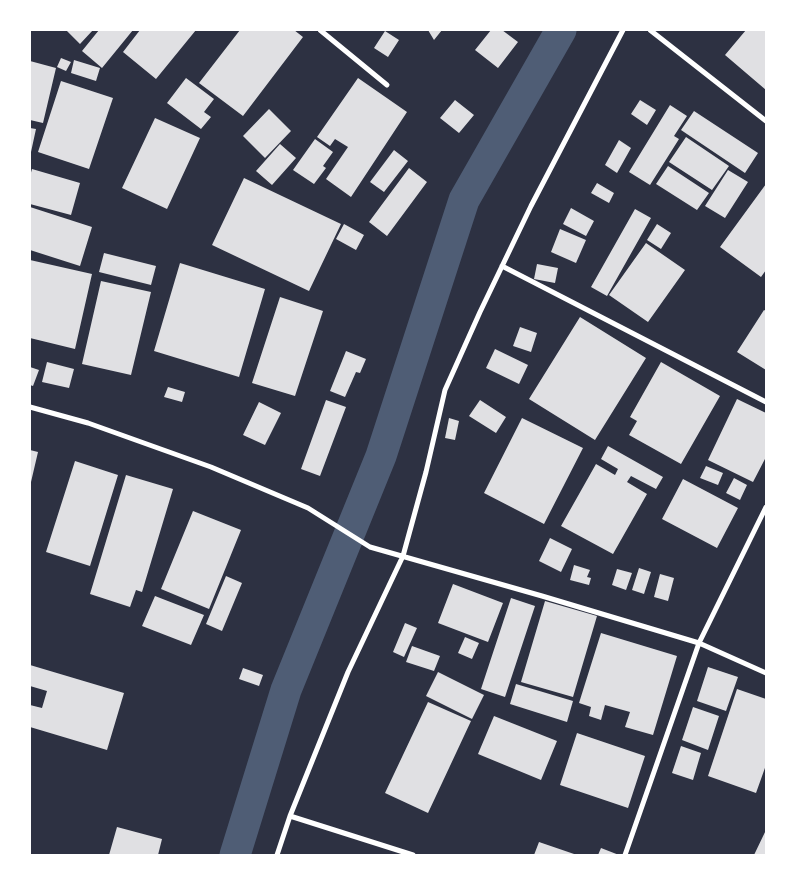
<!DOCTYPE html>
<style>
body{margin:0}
#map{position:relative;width:796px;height:885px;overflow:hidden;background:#2d3142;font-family:Jost,sans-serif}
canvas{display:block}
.frame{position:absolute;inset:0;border:31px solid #fff;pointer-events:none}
</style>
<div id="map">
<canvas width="796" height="885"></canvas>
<div class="frame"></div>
</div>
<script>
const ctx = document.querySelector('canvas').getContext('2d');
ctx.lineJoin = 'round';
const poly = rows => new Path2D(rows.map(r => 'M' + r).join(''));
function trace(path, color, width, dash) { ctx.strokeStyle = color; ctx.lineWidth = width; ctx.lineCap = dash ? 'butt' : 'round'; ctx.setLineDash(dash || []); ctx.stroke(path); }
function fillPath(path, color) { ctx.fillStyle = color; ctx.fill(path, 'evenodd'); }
const canal = poly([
 [235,855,286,690,381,456,464,200,561,30]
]);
const building = poly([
 [66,30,93,30,80,44],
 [99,30,133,30,102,68,82,51],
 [140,30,196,30,156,79,123,52],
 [240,30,294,30,303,37,243,116,199,83],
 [428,30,442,30,434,40],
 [491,30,502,30,518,42,498,68,475,50],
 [746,30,766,30,766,90,725,55],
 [385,31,399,40,388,57,374,48],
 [61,58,71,62,66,71,57,67],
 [74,60,100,68,96,81,71,73],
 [30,61,56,68,43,123,30,120],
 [186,78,214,99,204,112,211,117,201,129,167,103],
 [358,78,407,112,351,197,326,179,348,147,335,139,330,146,317,137],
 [61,81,113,98,89,169,38,152],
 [455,100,474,115,459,133,440,118],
 [640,100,656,110,647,125,631,114],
 [670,105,687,116,674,136,679,139,650,185,629,172],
 [269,109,291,131,265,158,243,136],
 [694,111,758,153,745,173,681,130],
 [155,118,200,138,167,209,122,188],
 [30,128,36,129,31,152,30,152],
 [686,137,729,166,712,190,669,162],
 [315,139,333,152,323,166,326,168,314,184,293,170],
 [619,140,631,148,617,173,605,165],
 [280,144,296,158,272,185,256,171],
 [394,150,408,161,384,192,370,182],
 [668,166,709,193,697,210,656,184],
 [409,168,427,182,387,236,369,222],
 [32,169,80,183,71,215,30,204,30,176],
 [728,170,748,182,725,218,705,206],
 [244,178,341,224,309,291,212,245],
 [597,183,614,193,609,203,591,193],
 [766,184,766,270,761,277,720,247],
 [30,207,92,227,80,266,30,250],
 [571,208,594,221,586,236,563,224],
 [635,209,651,218,607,296,591,287],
 [344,224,364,235,356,250,336,239],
 [657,224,671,233,661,249,647,240],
 [560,229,586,240,576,263,551,252],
 [646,243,685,270,648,322,609,295],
 [104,253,156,266,151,285,99,272],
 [30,260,92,274,75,349,30,338],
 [180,263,265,289,239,377,154,351],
 [537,264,558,268,555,283,534,279],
 [101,281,151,292,131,375,82,364],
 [280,297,323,311,295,396,252,383],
 [764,310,766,311,766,370,737,352],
 [580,317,646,358,595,440,529,399],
 [520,327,537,333,531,352,513,346],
 [495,349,528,365,519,384,486,368],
 [346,351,366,359,360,373,356,372,345,397,330,391],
 [47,362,74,369,69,388,42,382],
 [661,362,720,396,681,464,629,435,637,421,630,417],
 [30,367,39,370,33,386,30,385],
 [168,387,185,392,182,402,164,397],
 [737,399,766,413,766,457,753,482,708,460],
 [326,400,346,407,320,476,301,469],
 [480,400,506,417,496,433,469,416],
 [259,402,281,413,265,445,243,435],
 [449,418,459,421,455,440,445,438],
 [522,418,583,448,544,524,484,493],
 [608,446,663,477,656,489,631,476,627,482,647,494,613,554,561,526,596,464,615,475,618,469,601,459],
 [30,450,38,452,31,482,30,482],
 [75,461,118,475,90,566,46,552],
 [706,466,723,473,718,485,700,478],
 [126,475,173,489,142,592,136,590,130,607,90,594],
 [734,478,747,485,740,500,726,493],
 [683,479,738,508,717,548,662,519],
 [193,511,241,530,209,609,161,589],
 [550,538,572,549,561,572,539,561],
 [574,565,590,570,587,577,591,578,589,585,570,580],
 [639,568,651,572,644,594,632,590],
 [617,569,632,573,626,590,612,585],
 [660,574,674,578,668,601,654,597],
 [226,576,242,583,222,631,206,624],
 [453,584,503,603,488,642,438,623],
 [155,596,204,615,191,645,142,626],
 [511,598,535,606,505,697,481,689],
 [545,601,597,616,573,697,521,682],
 [405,623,417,628,404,657,393,652],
 [601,633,677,656,653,735,625,727,630,712,605,705,601,720,589,716,591,707,579,703],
 [465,637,479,643,472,659,458,653],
 [412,646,440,656,434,671,406,662],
 [30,665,124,693,107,750,30,727,30,705,42,708,47,691,30,686],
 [708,667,738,677,726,711,697,701],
 [243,668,263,675,259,686,239,679],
 [438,672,484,695,472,719,426,696],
 [516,684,573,701,567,722,510,704],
 [737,689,766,699,766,765,756,793,708,776],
 [428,702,471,721,428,813,385,793],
 [693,707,719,716,708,750,682,740],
 [494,716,557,741,541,780,478,754],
 [577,733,645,756,628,808,560,785],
 [681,746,701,753,693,780,672,773],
 [117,827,162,839,158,855,109,855],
 [766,830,766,855,754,855],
 [539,842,577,855,534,855],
 [601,848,619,855,598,855]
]);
const minor = poly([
 [320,30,387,85],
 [650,30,766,121],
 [502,266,766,402],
 [30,407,88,423,211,467,308,508,370,547,542,596,699,643,766,673],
 [290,816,413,855],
 [277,855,290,816,348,672,403,556,426,472,445,390,480,312,531,206,623,30],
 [625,855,699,643,766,507]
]);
trace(canal, '#4f5d75', 31);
fillPath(building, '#e0e0e3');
trace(minor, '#fff', 5);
</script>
